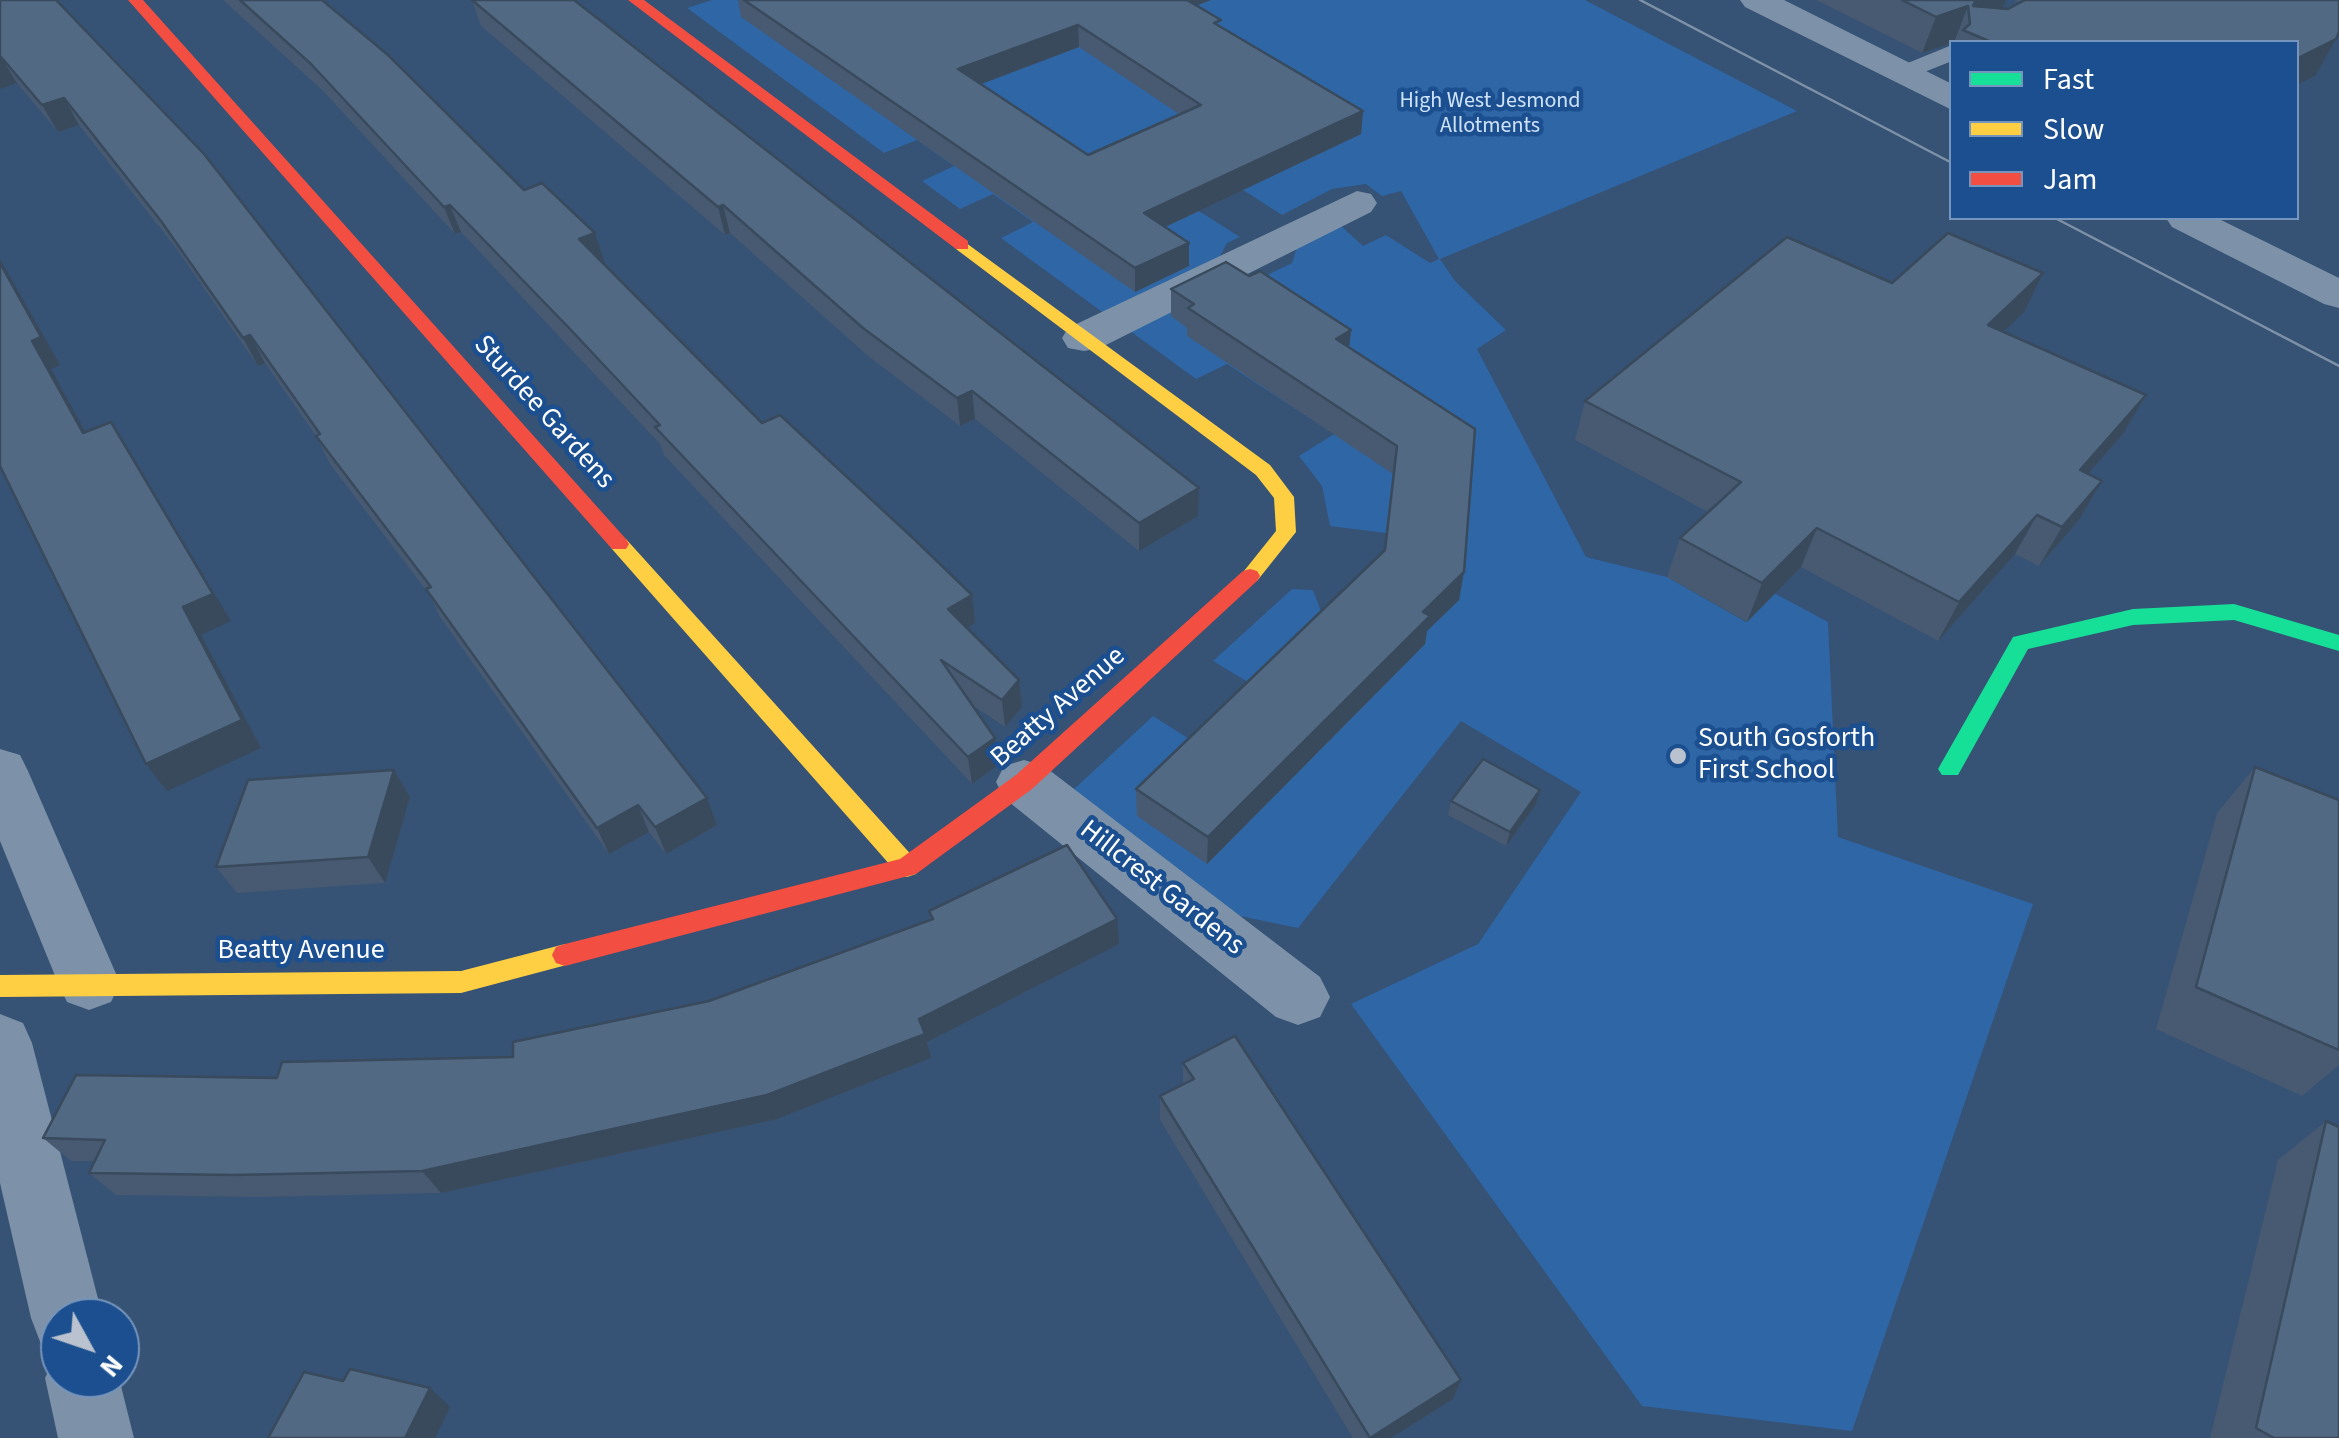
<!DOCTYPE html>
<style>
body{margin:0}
#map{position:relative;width:2339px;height:1438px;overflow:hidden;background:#365274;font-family:"Source Sans 3",sans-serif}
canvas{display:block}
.legend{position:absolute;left:1949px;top:40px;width:350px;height:180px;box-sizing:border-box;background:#1b4f8f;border:2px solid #7695bc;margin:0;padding:12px 18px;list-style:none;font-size:30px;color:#fff}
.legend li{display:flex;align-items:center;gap:20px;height:50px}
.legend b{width:50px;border:2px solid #7695bc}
.north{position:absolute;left:40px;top:1298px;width:100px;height:100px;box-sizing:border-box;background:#1b4f8f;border:2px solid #7695bc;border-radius:50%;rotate:130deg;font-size:28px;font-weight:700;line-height:40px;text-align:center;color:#fff}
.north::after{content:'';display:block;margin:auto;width:35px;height:45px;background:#b9c2ce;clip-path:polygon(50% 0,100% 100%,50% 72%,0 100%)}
</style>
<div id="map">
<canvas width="2339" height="1438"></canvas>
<ul class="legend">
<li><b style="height:12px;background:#16e098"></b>Fast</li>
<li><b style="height:12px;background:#ffcf43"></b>Slow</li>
<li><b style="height:12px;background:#f24e42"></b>Jam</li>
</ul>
<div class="north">N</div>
</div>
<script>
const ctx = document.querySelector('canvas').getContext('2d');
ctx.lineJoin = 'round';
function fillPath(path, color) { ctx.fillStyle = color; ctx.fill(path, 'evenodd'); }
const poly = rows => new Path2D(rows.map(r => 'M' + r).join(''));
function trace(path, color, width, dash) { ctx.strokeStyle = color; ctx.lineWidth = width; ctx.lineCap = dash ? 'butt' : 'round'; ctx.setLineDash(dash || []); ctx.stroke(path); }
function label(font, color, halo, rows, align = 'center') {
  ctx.font = font + ' "Source Sans 3",sans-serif'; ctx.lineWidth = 9; ctx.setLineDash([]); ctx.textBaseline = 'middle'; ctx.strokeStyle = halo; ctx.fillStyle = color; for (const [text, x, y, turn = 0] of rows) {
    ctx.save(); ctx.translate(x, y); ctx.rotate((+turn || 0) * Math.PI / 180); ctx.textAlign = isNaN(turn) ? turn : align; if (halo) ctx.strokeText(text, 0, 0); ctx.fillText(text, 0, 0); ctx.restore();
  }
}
const green = poly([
 [712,0,1060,0,1068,5,1124,0,1585,0,1797,111,1440,259,1455,281,1506,330,1477,349,1586,557,1667,577,1746,622,1774,593,1828,622,1838,837,2033,904,1852,1431,1642,1406,1351,1004,1478,944,1581,792,1461,721,1298,928,1235,915,1073,790,1153,716,1205,749,1256,687,1213,661,1292,589,1313,590,1322,614,1381,584,1386,533,1330,526,1322,486,1299,456,1334,434,1227,364,1196,379,1130,331,1248,274,1265,276,1292,263,1297,247,1341,226,1363,246,1386,235,1430,263,1439,259,1401,191,1382,196,1366,184,1332,189,1282,215,1243,190,1169,192,1240,237,1227,243,1220,256,1105,314,1001,238,1033,222,993,194,960,209,922,181,954,166,917,140,884,153,687,8]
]);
const lane = poly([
 [1952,45,1952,61,1902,81,1890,74,1893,69,1952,45]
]);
const street = poly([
 [1740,0,1784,0,1952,84,1952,110,1745,7,1740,0],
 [1357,191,1371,194,1377,203,1371,212,1100,348,1084,351,1068,348,1062,338,1068,328,1357,191],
 [2166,218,2217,218,2339,278,2339,308,2324,304,2172,227,2166,218],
 [0,749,20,755,28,771,120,983,111,1002,89,1010,67,1002,58,983,0,841,0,749],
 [1024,760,1044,766,1320,977,1330,997,1320,1017,1298,1025,1276,1017,1004,798,996,782,1004,766,1024,760],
 [0,1014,23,1023,32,1043,103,1318,60,1318,60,1378,119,1378,134,1438,58,1438,45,1378,59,1351,41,1344,31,1318,0,1183,0,1014]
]);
const fast = poly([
 [2234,604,2339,635,2339,651,2234,620,2133,625,2028,649,1958,775,1942,775,1938,769,2013,637,2133,609,2234,604]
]);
const slow = poly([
 [962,240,1270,465,1294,497,1296,532,1257,581,1243,581,1240,576,1276,531,1274,498,1256,475,956,249,954,245,962,240],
 [619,537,626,539,916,860,919,867,916,874,907,877,898,874,612,549,609,544,619,537],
 [565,944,574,947,578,955,574,963,461,993,0,997,0,975,461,971,565,944]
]);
const jam = poly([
 [128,0,143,0,626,539,629,544,626,549,612,549,128,0],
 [628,0,644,0,968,241,968,249,956,249,628,0],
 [1250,569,1257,571,1260,576,1257,581,1032,789,916,874,565,966,556,963,552,955,556,947,565,944,900,859,1016,775,1243,571,1250,569]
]);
const tram = poly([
 [1640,0,1952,163],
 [2055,218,2339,366]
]);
const wall = poly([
 [0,0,707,798,717,825,666,854,649,832,609,854,440,617,429,594,330,464,316,436,265,363,258,366,176,248,79,125,58,132,17,83,0,89],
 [223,0,322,0,524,190,604,261,601,262,762,423,972,595,975,623,967,628,1019,680,1022,707,1005,727,972,705,998,765,972,784,664,455,660,444,461,232,455,234,323,91],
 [472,0,1199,488,1198,516,1139,551,975,419,960,426,868,356,730,233,725,235,481,26],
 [738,0,1211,0,1196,6,1221,27,1363,111,1361,134,1165,227,1189,243,1189,266,1135,292,741,17],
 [1079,47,1179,114,1088,155,981,84],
 [1816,0,2006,0,2002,9,2008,9,2019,3,2014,0,2339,0,2315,76,2296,85,2296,42,1954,42,1922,53],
 [1249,276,1351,330,1349,347,1475,429,1459,600,1427,631,1425,644,1207,864,1137,816,1136,789,1384,550,1393,474,1187,336,1187,328,1171,316,1171,289],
 [1892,283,2024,312,2003,332,2146,395,2123,434,2088,474,2102,481,2079,520,2039,566,2015,554,1938,641,1801,567,1747,622,1667,577,1680,538,1708,512,1575,440,1585,401],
 [2255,767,2339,800,2339,1065,2302,1096,2156,1029,2217,813],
 [394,770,410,797,385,883,237,893,216,867],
 [1540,790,1536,804,1506,846,1448,815,1451,801],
 [929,911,1119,944,927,1042,931,1058,777,1119,441,1193,258,1197,116,1195,89,1173,94,1161,71,1161,43,1138,277,1078,513,1057,709,1001,930,920],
 [1183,1063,1461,1380,1453,1399,1391,1438,1353,1438,1160,1120,1160,1096,1183,1085],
 [2326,1121,2339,1438,2210,1438,2278,1160]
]);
const shadedWall = poly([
 [1173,0,1211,0,1173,14],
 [1976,0,2006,0,1998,19,1970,24,1969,15],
 [1968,6,1954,42,1922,53,1936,17],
 [1078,25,1079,47,960,92,958,69],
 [2336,39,2315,76,2296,85,2296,59],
 [0,57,1,57,17,83,0,89],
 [64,98,79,125,58,132,42,105],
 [1363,111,1361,134,1144,237,1144,213],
 [450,205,461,232,455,234,444,207],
 [723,205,730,233,725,235,718,207],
 [595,233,604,261,588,267,579,239],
 [1189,243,1189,266,1135,292,1135,268],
 [0,259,60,365,51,369,101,461,83,433,32,341,0,263],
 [2043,273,2024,312,1970,364,1988,325],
 [1351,330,1348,358,1336,339],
 [250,335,265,363,258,366,243,338],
 [972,391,975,419,960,426,957,398],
 [2146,395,2123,434,2057,509,2080,470],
 [111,422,231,621,201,635,261,748,167,791,146,764,183,607],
 [2102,481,2079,520,2039,566,2062,527],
 [1199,488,1198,516,1139,551,1139,523],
 [2037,515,2015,554,1938,641,1959,602],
 [1817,528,1801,567,1747,622,1762,583],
 [1464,572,1459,600,1427,631,1425,644,1207,864,1208,837,1423,612],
 [972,595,975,623,952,637,948,609],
 [1019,680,1022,707,1005,727,1002,700],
 [995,738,998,765,972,784,968,757],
 [394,770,410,797,385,883,368,857],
 [1540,790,1536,804,1506,846,1510,832],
 [707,798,717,825,666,854,655,827],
 [638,805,649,832,609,854,597,828],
 [1117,919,1119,944,927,1042,931,1058,777,1119,441,1193,422,1171,919,1019],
 [1461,1380,1453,1399,1391,1438,1370,1438],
 [430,1388,450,1407,435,1438,405,1438]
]);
const building = poly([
 [0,0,56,0,204,154,707,798,655,827,638,805,597,828,426,589,431,587,316,436,320,434,250,335,243,338,161,221,64,98,42,105,1,57,0,57,0,0],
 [240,0,322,0,388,55,524,190,542,183,595,233,579,239,762,423,780,415,914,539,972,595,948,609,1019,680,1002,700,941,660,995,738,968,757,655,427,660,425,571,330,450,205,444,207,311,64,240,0],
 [472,0,574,0,1199,488,1139,523,972,391,957,398,863,328,723,205,718,207,472,0],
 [744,0,1187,0,1221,20,1214,23,1363,111,1144,213,1189,243,1135,268,744,0],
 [1078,25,1201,105,1088,155,958,69,1078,25],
 [1902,0,1976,0,1973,6,2008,9,2025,0,2339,0,2339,32,2336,39,2296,59,2296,42,1991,42,1963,30,1970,24,1968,6,1936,17,1902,0],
 [1948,233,2043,273,1988,325,2146,395,2080,470,2102,481,2062,527,2037,515,1959,602,1817,528,1762,583,1680,538,1741,482,1585,401,1787,237,1892,283,1948,233],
 [1226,262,1249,276,1260,271,1351,330,1336,339,1475,429,1464,572,1423,612,1430,616,1208,837,1136,789,1385,550,1397,446,1188,308,1194,304,1171,289,1226,262],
 [0,263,41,337,32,341,83,433,111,422,213,594,183,607,242,720,146,764,0,466,0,263],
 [1483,759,1540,790,1510,832,1451,801,1483,759],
 [2255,767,2339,800,2339,1050,2196,987,2255,767],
 [394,770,368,857,216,867,248,780,394,770],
 [1067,845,1117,919,919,1019,925,1034,767,1095,422,1171,234,1175,89,1173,105,1140,43,1138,76,1075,277,1078,282,1062,513,1057,513,1042,709,1001,933,919,929,911,1067,845],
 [1235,1036,1461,1380,1370,1438,1160,1096,1194,1079,1183,1063,1235,1036],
 [2326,1121,2339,1127,2339,1438,2274,1438,2256,1428,2326,1121],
 [350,1369,430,1388,405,1438,268,1438,304,1372,343,1381,350,1369]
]);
const markers = [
 [1678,756,10,"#b9c2ce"]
];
const farParknames = [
 ["High West Jesmond",1490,102],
 ["Allotments",1490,127]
];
const streetNames = [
 ["Sturdee Gardens",543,413,48],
 ["Beatty Avenue",1059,708,-41],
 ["Hillcrest Gardens",1161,889,38],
 ["Beatty Avenue",301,952]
];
const poiNames = [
 ["South Gosforth",1698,740],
 ["First School",1698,772]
];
fillPath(green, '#2f66a5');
fillPath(lane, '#7d92a8');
fillPath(street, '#7d92a8');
fillPath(fast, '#16e098');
fillPath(slow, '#ffcf43');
fillPath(jam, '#f24e42');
trace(tram, '#7e92a7', 2.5);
fillPath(wall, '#475a72');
fillPath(shadedWall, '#394a5c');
fillPath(building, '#526984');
trace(building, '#394a5c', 2.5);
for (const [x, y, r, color] of markers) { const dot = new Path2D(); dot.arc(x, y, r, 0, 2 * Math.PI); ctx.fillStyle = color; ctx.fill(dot); trace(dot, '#1b4f8f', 4); }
label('22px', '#cfe3fa', '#1b4f8f', farParknames);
label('28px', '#fff', '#1b4f8f', streetNames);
label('28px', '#fff', '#1b4f8f', poiNames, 'left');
</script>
